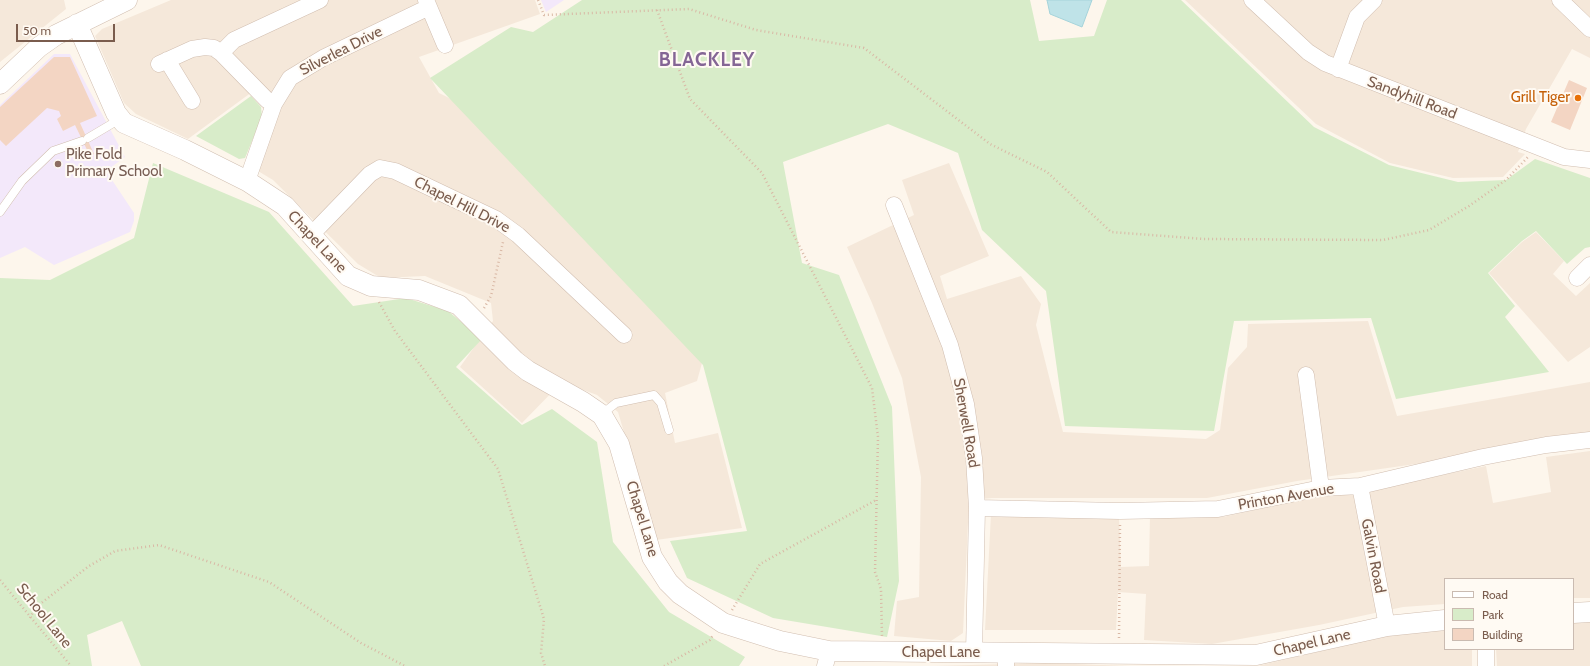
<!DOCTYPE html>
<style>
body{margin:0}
#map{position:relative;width:1590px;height:666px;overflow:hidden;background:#fdf6ec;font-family:Cabin,sans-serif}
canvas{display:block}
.legend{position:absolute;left:1444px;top:578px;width:130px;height:72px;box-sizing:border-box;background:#fffaf3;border:1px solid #cabbb1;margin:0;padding:5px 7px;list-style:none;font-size:12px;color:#7a5c4d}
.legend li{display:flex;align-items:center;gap:8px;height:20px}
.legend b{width:20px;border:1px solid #cabbb1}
.scale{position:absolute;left:16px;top:24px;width:99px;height:18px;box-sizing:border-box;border:2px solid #7a5c4d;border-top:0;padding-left:5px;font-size:12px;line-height:14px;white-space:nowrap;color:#7a5c4d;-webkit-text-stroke:3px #fffaf3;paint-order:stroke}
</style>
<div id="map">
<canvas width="1590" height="666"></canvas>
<ul class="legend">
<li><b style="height:5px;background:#fff"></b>Road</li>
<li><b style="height:11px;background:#d8ecc9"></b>Park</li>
<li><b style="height:11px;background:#f3d5c3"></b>Building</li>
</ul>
<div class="scale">50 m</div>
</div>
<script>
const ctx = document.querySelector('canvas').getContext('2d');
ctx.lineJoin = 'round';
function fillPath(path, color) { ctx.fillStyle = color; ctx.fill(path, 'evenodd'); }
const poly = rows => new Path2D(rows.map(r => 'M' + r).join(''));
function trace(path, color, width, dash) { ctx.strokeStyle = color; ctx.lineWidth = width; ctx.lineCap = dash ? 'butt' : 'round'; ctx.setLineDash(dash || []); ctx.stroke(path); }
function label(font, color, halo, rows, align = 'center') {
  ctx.font = font + ' Cabin,sans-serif'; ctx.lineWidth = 4; ctx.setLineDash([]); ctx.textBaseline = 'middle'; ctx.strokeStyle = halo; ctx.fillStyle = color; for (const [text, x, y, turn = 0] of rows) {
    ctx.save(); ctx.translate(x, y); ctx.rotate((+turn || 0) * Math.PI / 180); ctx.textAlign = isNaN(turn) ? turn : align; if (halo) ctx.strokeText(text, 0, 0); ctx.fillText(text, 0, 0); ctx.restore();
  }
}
const residential = poly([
 [0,0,64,0,66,9,0,62],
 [171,0,535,0,540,14,419,57,439,93,579,162,702,363,697,381,665,393,675,443,718,433,742,528,656,540,618,412,597,395,562,382,522,423,460,367,493,321,491,303,425,276,381,278,358,264,273,180,258,171,274,124,252,92,188,139,136,114,124,103,95,36,102,29],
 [1185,0,1590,0,1590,58,1572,49,1526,129,1518,152,1525,154,1503,177,1453,178,1390,163,1316,124],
 [949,163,989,256,940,276,947,299,1021,276,1041,304,1036,325,1063,432,1206,439,1220,430,1228,368,1247,347,1248,324,1368,321,1397,416,1590,382,1590,436,1492,453,1297,481,1207,498,992,498,969,500,963,633,951,641,894,636,897,601,919,597,921,477,902,378,872,303,847,247,914,215,902,180],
 [1536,232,1564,261,1553,274,1576,296,1590,283,1590,347,1568,362,1489,273,1522,242],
 [1590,451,1590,598,1573,598,1573,579,1445,579,1445,604,1403,607,1319,625,1212,644,1144,640,1146,594,1118,592,1116,630,985,630,991,514,1119,518,1121,567,1149,566,1150,515,1223,517,1333,493,1413,481,1486,466,1493,503,1551,492,1546,457],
 [1573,622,1590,622,1590,666,1497,666,1496,649,1573,649],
 [1445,629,1445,649,1472,649,1472,666,1257,666,1402,632],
 [1046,663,1131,666,934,666]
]);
const education = poly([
 [541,0,564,0,546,12],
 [54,54,70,54,125,157,106,171,134,213,134,221,130,232,54,265,25,247,0,258,0,105]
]);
const green = poly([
 [582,0,1030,0,1039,41,1094,36,1107,0,1181,0,1314,127,1389,165,1458,182,1506,180,1535,159,1590,178,1590,247,1585,248,1567,264,1536,231,1522,241,1488,273,1515,306,1505,317,1549,372,1396,399,1371,318,1234,321,1214,431,1065,426,1046,291,982,230,958,153,888,124,783,162,802,263,839,275,892,407,899,581,887,637,773,618,687,578,670,541,747,531,703,365,430,78,511,27,533,32],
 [251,96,261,107,262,117,245,158,239,159,196,136],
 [153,163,269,212,353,306,406,298,448,311,482,339,456,367,522,425,552,409,597,442,613,542,669,612,745,657,739,666,141,666,122,621,87,635,92,666,0,666,0,278,50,280,134,238]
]);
const water = poly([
 [1047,0,1092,0,1082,27,1050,14,1047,0]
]);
const building = poly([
 [54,57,70,57,97,116,80,123,94,154,90,156,75,125,63,131,57,119,61,116,59,111,47,108,6,146,0,140,0,107],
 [1569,80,1587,88,1570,130,1551,122]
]);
const path = poly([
 [538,0,544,15,689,9,756,30,864,48,990,144,1047,172,1111,232,1204,239,1383,240,1429,230,1469,206,1506,180,1528,157],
 [657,10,690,99,762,173,872,388,878,437,875,572,881,589,882,636],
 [379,302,395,331,498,469,544,619,541,653,545,666],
 [484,308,491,296,503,242],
 [0,580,71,666],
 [732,610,760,564,876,500],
 [30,618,35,608,89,566,115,551,159,545,269,582,361,643,405,666],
 [1119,638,1120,525],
 [664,666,710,640,713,635]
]);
const service = poly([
 [88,138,120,119],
 [0,212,22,181,53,151,82,141],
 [602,414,616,403,654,395,661,403,669,430]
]);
const minor = poly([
 [426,0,445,45],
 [1252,0,1308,52,1325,63,1564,157,1590,160],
 [1560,0,1590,29],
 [221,53,234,40,320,0],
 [167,60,192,101],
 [159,64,192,49,205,47,214,48,221,53,267,100,274,104],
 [1338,69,1357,17,1374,0],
 [247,181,274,104,290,78,323,58,429,7],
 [894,205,950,345,966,404,974,458,977,508,974,653],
 [312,234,370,174,380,168,395,171,496,219,518,235,624,335],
 [1577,278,1590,265],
 [1306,375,1321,488],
 [1360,486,1387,626],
 [977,508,1120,511,1218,509,1321,488,1360,486,1483,457,1546,445,1590,440],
 [825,666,829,651],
 [1006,666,1006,653],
 [1486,666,1486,649]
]);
const tertiary = poly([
 [77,24,116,113,124,123,185,150,247,181,285,206,348,276,371,286,419,290,459,305,515,361,528,371,583,402,602,415,619,444,652,557,668,582,680,594,723,623,780,641,829,651,1256,655,1387,626,1445,620],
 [0,84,39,47,56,35,127,0],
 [1573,613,1590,612]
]);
const markers = [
 [1578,98,4,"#e8710a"],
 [58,164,4,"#8d6e63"]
];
const streetNames = [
 ["Silverlea Drive",341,51,-27],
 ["Sandyhill Road",1412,98,21],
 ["Chapel Hill Drive",462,205,27],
 ["Chapel Lane",317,242,47],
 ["Sherwell Road",966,423,80],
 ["Printon Avenue",1286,497,-10],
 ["Chapel Lane",642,519,73],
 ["Galvin Road",1373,556,79],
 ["School Lane",44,616,51],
 ["Chapel Lane",1312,643,-13],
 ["Chapel Lane",941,653]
];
const foodNames = [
 ["Grill Tiger",1570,98]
];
const educationNames = [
 ["Pike Fold",66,155],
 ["Primary School",66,172]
];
const districtNames = [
 ["BLACKLEY",707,60]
];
fillPath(residential, '#f5e8da');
fillPath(education, '#f3e8fa');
fillPath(green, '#d8ecc9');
fillPath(water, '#bfe3e8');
trace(water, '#a5d3da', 1);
fillPath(building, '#f3d5c3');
trace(service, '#d1beb0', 9);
trace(minor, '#d1beb0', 17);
trace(tertiary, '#d1beb0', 21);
trace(path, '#d9b8a5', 2.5, [1, 3]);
trace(service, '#fff', 8);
trace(minor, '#fff', 16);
trace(tertiary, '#fff', 20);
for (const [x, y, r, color] of markers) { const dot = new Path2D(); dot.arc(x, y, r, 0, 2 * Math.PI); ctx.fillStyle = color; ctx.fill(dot); trace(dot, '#fffaf3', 1.5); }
label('15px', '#7a5c4d', '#fffaf3', streetNames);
label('15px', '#c56008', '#fffaf3', foodNames, 'right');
label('15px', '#785e54', '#fffaf3', educationNames, 'left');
ctx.letterSpacing = '1px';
label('bold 19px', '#846695', '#fffaf3', districtNames);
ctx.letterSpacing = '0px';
</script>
